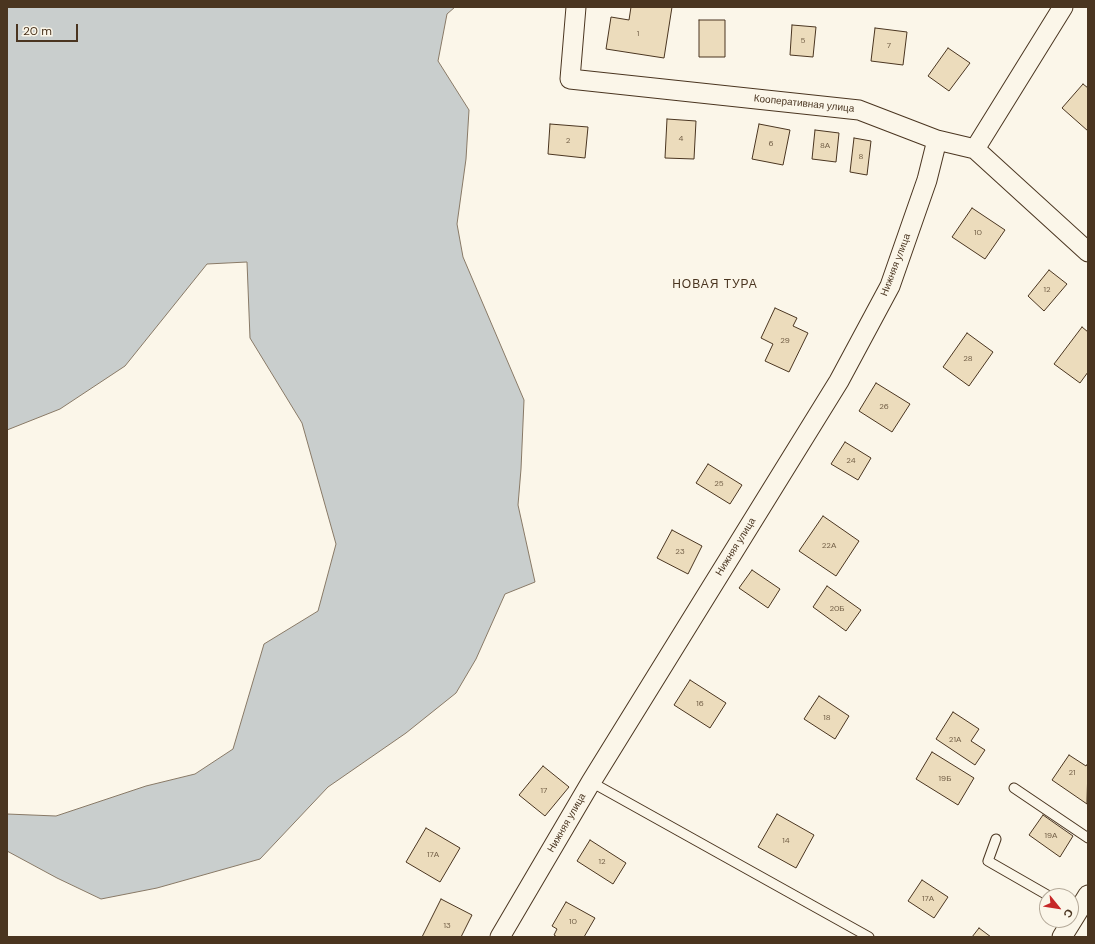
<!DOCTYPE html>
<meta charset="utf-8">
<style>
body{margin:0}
#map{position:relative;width:1095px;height:944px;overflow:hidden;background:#fbf6e9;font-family:"DM Sans",sans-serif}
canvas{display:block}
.frame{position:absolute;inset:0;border:8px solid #4a3520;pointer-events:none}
.north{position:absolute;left:1039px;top:888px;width:40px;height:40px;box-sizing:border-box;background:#fbf6e9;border:1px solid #b4a999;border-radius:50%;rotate:120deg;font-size:11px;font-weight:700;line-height:16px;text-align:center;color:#4a3520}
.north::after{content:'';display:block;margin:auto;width:14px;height:18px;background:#c62828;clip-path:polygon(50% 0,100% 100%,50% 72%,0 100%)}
.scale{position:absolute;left:16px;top:24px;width:62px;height:18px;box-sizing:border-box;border:2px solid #4a3520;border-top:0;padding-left:5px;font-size:12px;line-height:14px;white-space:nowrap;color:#4a3520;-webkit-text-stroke:3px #fbf6e9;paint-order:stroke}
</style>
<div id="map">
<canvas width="1095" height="944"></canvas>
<div class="frame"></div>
<div class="north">С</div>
<div class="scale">20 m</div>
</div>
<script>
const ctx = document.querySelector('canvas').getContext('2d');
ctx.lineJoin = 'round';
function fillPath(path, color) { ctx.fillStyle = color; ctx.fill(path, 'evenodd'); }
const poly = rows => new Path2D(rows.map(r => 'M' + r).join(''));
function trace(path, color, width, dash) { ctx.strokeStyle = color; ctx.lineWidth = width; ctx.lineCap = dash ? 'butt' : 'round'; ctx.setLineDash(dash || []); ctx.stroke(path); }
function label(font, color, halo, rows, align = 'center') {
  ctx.font = font + ' "DM Sans",sans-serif'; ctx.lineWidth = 3; ctx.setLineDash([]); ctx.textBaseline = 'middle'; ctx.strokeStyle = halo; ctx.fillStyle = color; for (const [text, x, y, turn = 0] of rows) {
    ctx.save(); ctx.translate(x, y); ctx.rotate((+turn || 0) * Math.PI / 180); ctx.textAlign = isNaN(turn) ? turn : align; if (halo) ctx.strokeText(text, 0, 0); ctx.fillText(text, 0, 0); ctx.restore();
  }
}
const water = poly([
 [7,7,455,7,447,14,438,61,469,110,466,159,457,224,463,257,524,400,521,469,518,505,535,582,505,594,476,659,456,693,406,733,328,787,260,859,157,888,101,899,57,878,7,851,7,814,56,816,146,786,195,774,233,749,264,644,318,611,336,544,302,423,250,338,247,262,207,264,125,366,60,409,7,430,7,7]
]);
const building = poly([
 [631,7,672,7,664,58,606,49,611,17,629,20,631,7],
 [699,20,725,20,725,57,699,57,699,20],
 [792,25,816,27,813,57,790,55,792,25],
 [875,28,907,32,903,65,871,61,875,28],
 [948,48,970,63,949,91,928,76,948,48],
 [1083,84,1088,88,1088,131,1062,108,1083,84],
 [667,119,696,121,694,159,665,158,667,119],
 [550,124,588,127,585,158,548,154,550,124],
 [759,124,790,130,783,165,752,159,759,124],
 [815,130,839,133,836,162,812,159,815,130],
 [854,138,871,141,867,175,850,172,854,138],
 [972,208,1005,230,985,259,952,237,972,208],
 [1049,270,1067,284,1044,311,1028,296,1049,270],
 [775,308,797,318,793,326,808,333,789,372,765,361,773,344,761,338,775,308],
 [1082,327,1088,332,1088,372,1080,383,1054,364,1082,327],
 [967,333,993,352,969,386,943,367,967,333],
 [876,383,910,404,892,432,859,411,876,383],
 [845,442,871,458,858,480,831,464,845,442],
 [708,464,742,485,730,504,696,483,708,464],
 [823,516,859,541,836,576,799,551,823,516],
 [672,530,702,546,688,574,657,558,672,530],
 [752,570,780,589,768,608,739,588,752,570],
 [827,586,861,610,846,631,813,607,827,586],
 [690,680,726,703,710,728,674,705,690,680],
 [819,696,849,716,835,739,804,719,819,696],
 [953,712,979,729,971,741,985,750,975,765,936,739,953,712],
 [932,752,974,778,958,805,916,779,932,752],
 [1069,755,1086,766,1088,763,1087,804,1052,780,1069,755],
 [543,766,569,787,545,816,519,795,543,766],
 [777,814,814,835,796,868,758,847,777,814],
 [1043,815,1073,836,1060,857,1029,835,1043,815],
 [426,828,460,848,440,882,406,862,426,828],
 [590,840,626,863,613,884,577,861,590,840],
 [922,880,948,897,934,918,908,901,922,880],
 [441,899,472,915,461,937,422,937,441,899],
 [566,902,595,918,584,937,557,937,554,935,557,929,552,926,566,902],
 [979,928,991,937,972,937,979,928]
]);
const lane = poly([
 [591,782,869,937],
 [1014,788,1088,838],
 [996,839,988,861,1049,896]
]);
const street = poly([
 [576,7,570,79,859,110,937,140,975,149,1088,252],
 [975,149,1063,7],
 [500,937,591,782,839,381,890,286,927,180,937,140],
 [1062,937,1088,895]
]);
const numberNames = [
 ["1",638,34],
 ["5",803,41],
 ["7",889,46],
 ["4",681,139],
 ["2",568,141],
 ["6",771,144],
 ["8А",825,146],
 ["8",861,157],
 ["10",978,233],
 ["12",1047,290],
 ["29",785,341],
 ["28",968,359],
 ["26",884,407],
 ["24",851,461],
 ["25",719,484],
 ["22А",829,546],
 ["23",680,552],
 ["20Б",837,609],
 ["16",700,704],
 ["18",827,718],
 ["21А",955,740],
 ["21",1072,773],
 ["19Б",945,779],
 ["17",544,791],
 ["19А",1051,836],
 ["14",786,841],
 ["17А",433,855],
 ["12",602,862],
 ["17А",928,899],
 ["10",573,922],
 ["13",447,926]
];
const streetNames = [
 ["Кооперативная улица",804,104,6],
 ["Нижняя улица",896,265,-69],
 ["Нижняя улица",736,547,-58],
 ["Нижняя улица",567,823,-60]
];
const quarterNames = [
 ["НОВАЯ ТУРА",715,285]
];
fillPath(water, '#c9cecd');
trace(water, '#887966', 1);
fillPath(building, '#ecdcbc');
trace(building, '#4a3520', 1);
trace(lane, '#4a3520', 11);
trace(street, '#4a3520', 21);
trace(lane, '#fbf6e9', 9);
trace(street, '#fbf6e9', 19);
label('8px', '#725f47', null, numberNames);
label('10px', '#4a3520', '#fbf6e9', streetNames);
ctx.letterSpacing = '1px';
label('12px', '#4a3520', '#fbf6e9', quarterNames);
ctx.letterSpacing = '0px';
</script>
